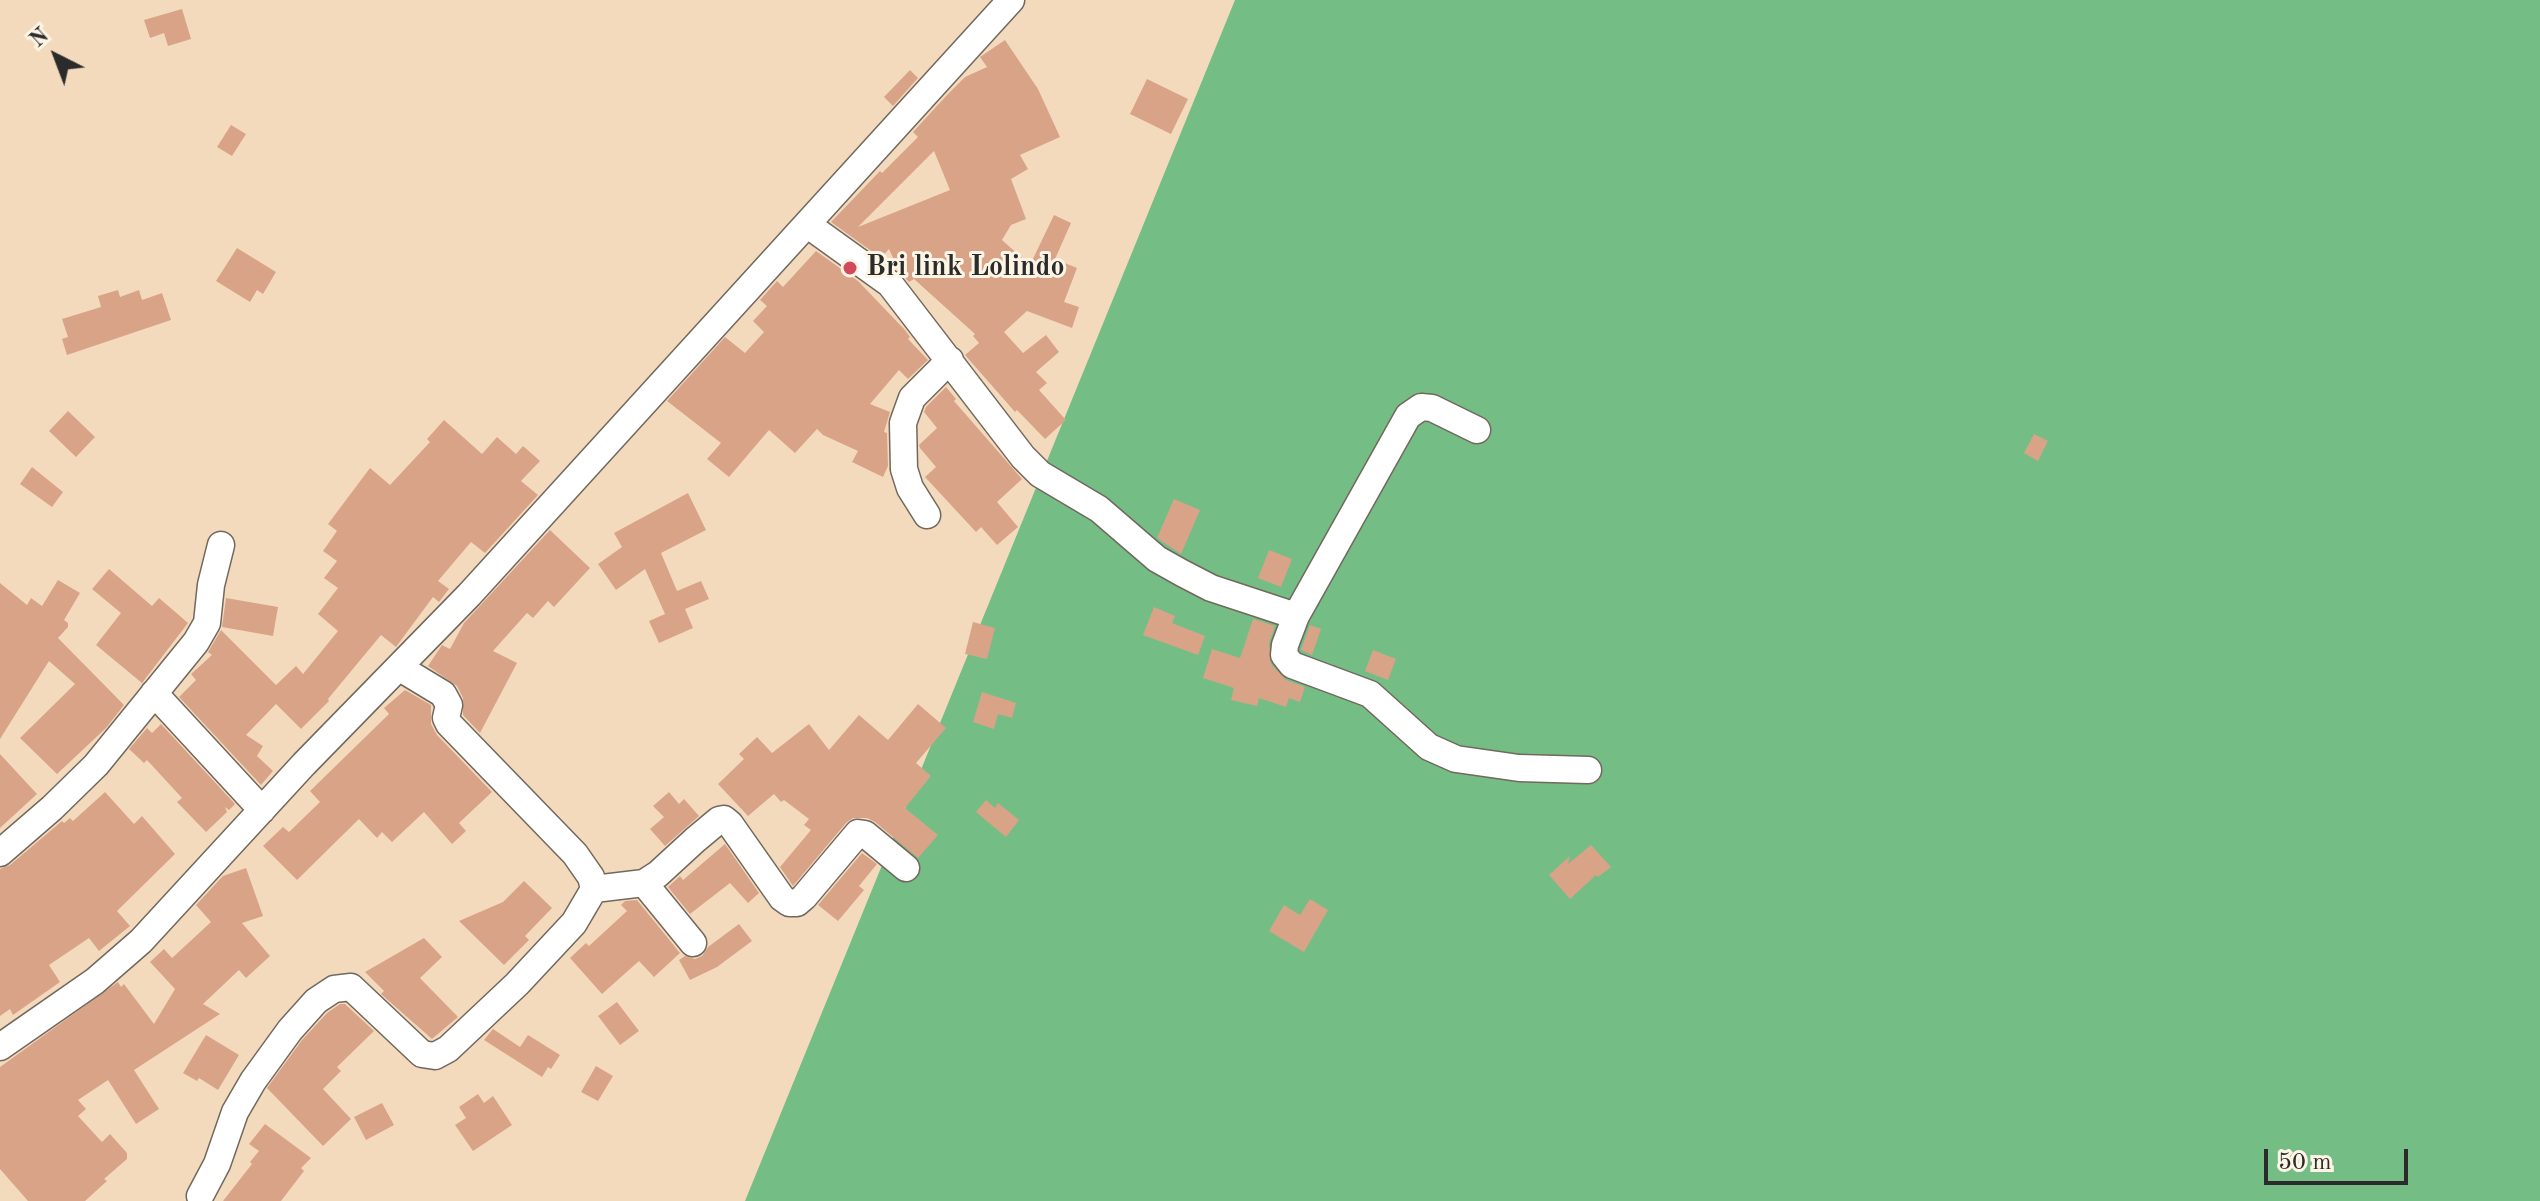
<!DOCTYPE html>
<style>
body{margin:0}
#map{position:relative;width:2540px;height:1201px;overflow:hidden;background:#f4dabd;font-family:"Old Standard TT",serif}
canvas{display:block}
.north{position:absolute;left:16px;top:16px;width:80px;height:80px;-webkit-text-stroke:6px #fcf5e5;paint-order:stroke;rotate:318deg;font-size:22px;font-weight:700;line-height:32px;text-align:center;color:#2b2b2b}
.north::after{content:'';display:block;margin:auto;width:28px;height:36px;background:#2b2b2b;clip-path:polygon(50% 0,100% 100%,50% 72%,0 100%)}
.scale{position:absolute;left:2264px;top:1149px;width:144px;height:36px;box-sizing:border-box;border:4px solid #2b2b2b;border-top:0;padding-left:10px;font-size:24px;line-height:28px;white-space:nowrap;color:#2b2b2b;-webkit-text-stroke:6px #fcf5e5;paint-order:stroke}
</style>
<div id="map">
<canvas width="2540" height="1201"></canvas>
<div class="north">N</div>
<div class="scale">50 m</div>
</div>
<script>
const ctx = document.querySelector('canvas').getContext('2d');
ctx.lineJoin = 'round';
function fillPath(path, color) { ctx.fillStyle = color; ctx.fill(path, 'evenodd'); }
const poly = rows => new Path2D(rows.map(r => 'M' + r).join(''));
function trace(path, color, width, dash) { ctx.strokeStyle = color; ctx.lineWidth = width; ctx.lineCap = dash ? 'butt' : 'round'; ctx.setLineDash(dash || []); ctx.stroke(path); }
function label(font, color, halo, rows, align = 'center') {
  ctx.font = font + ' "Old Standard TT",serif'; ctx.lineWidth = 6; ctx.setLineDash([]); ctx.textBaseline = 'middle'; ctx.strokeStyle = halo; ctx.fillStyle = color; for (const [text, x, y, turn = 0] of rows) {
    ctx.save(); ctx.translate(x, y); ctx.rotate((+turn || 0) * Math.PI / 180); ctx.textAlign = isNaN(turn) ? turn : align; if (halo) ctx.strokeText(text, 0, 0); ctx.fillText(text, 0, 0); ctx.restore();
  }
}
const forest = poly([
 [1235,0,2540,0,2540,1201,745,1201]
]);
const building = poly([
 [182,9,191,39,168,46,164,33,150,38,144,20],
 [1005,40,1038,89,1060,137,1020,155,1028,169,1011,179,1026,219,1011,225,1002,240,1030,265,1054,215,1071,223,1055,259,1077,268,1064,302,1079,307,1072,328,1027,311,1004,332,1023,353,1046,335,1059,352,1036,372,1047,383,1039,390,1066,420,1045,439,1017,410,1015,412,965,355,979,343,973,336,975,334,914,279,909,282,899,271,889,249,881,258,831,222,880,171,882,173,918,137,913,132,947,95,965,77,987,67,980,57],
 [934,151,950,190,858,227],
 [910,70,918,78,893,106,884,97],
 [1147,79,1188,99,1171,134,1130,114],
 [231,125,246,134,232,156,217,147],
 [237,248,276,272,263,294,257,290,250,302,216,281],
 [816,251,858,281,905,330,910,337,908,339,928,360,908,379,899,370,870,404,890,412,884,432,887,433,888,466,883,477,852,462,858,451,823,435,817,429,795,453,769,430,729,477,707,459,721,443,667,401,725,337,745,353,764,332,753,321,767,306,760,300,777,281,783,287],
 [118,290,120,297,139,290,142,300,162,293,171,320,67,355,62,339,68,337,62,319,101,307,98,296],
 [946,387,956,399,954,401,1022,479,997,502,1018,527,997,545,981,527,976,532,925,477,936,467,920,448,919,445,937,428,924,412,926,407],
 [68,411,95,437,76,457,49,431],
 [444,420,482,454,497,437,516,454,523,446,540,461,521,481,538,495,485,553,471,542,438,581,449,589,439,602,433,597,396,647,381,635,328,699,329,701,301,729,276,704,246,735,263,746,257,756,273,771,261,785,179,697,196,680,191,674,212,655,208,652,221,630,276,685,296,666,303,674,338,631,318,614,338,588,324,578,337,561,323,551,337,531,328,524,370,468,390,485,430,442,427,439],
 [2034,434,2048,441,2038,461,2024,453],
 [32,467,63,492,52,507,20,484],
 [688,493,706,530,661,553,677,591,701,581,709,599,685,609,693,628,659,643,649,621,665,614,645,569,616,590,598,564,622,547,614,533],
 [1174,499,1200,510,1181,554,1157,538],
 [550,530,590,568,554,607,548,601,533,618,527,613,493,651,517,663,480,733,463,715,463,698,457,686,428,666,442,645,450,649,464,623],
 [1269,550,1292,559,1281,587,1258,578],
 [109,569,152,606,159,598,188,623,142,683,96,645,121,613,92,589],
 [58,580,80,593,64,620,68,623,68,627,58,638,124,705,106,728,57,774,20,738,75,684,49,661,0,739,0,583,27,605,31,598,42,606],
 [226,598,278,607,273,636,222,627],
 [1154,607,1175,616,1172,623,1205,636,1198,655,1143,635],
 [1253,619,1275,626,1269,643,1271,664,1286,680,1305,687,1300,702,1289,698,1286,707,1259,698,1257,706,1231,700,1234,688,1203,678,1212,649,1240,658],
 [973,622,995,628,987,659,965,654],
 [1310,625,1321,629,1312,655,1301,650],
 [1373,650,1396,659,1388,680,1365,671],
 [405,690,431,705,431,724,437,735,492,792,459,823,466,831,452,844,424,812,392,842,382,832,377,838,359,819,297,880,263,846,283,827,289,832,320,802,310,791,389,714,384,708],
 [982,692,1016,703,1012,718,998,714,994,729,973,722],
 [918,704,946,728,916,763,931,776,905,808,938,835,918,858,875,822,867,818,853,818,846,823,793,886,780,867,811,830,804,825,809,819,784,800,781,802,774,794,748,816,718,784,744,759,739,754,757,737,772,753,809,724,829,750,859,715,888,740],
 [161,724,235,804,229,810,225,807,227,812,206,832,177,802,182,798,147,760,144,763,129,749,147,728,152,733],
 [0,754,37,794,0,828],
 [105,792,134,824,142,816,175,854,117,911,130,926,99,951,89,938,49,965,60,982,13,1015,10,1009,0,1016,0,869,10,865,62,821,64,823,70,818,73,821],
 [669,792,679,804,684,799,699,816,665,846,650,829,664,817,653,806],
 [986,800,995,808,998,803,1019,820,1006,837,976,812],
 [725,844,759,893,748,903,730,883,690,914,668,887,680,876,683,880],
 [1591,845,1611,867,1598,877,1596,875,1570,899,1549,875,1570,856,1568,864],
 [862,853,877,864,859,886,864,890,838,921,818,905],
 [246,868,263,916,242,923,270,956,246,978,239,970,203,1004,220,1014,134,1070,159,1109,136,1124,108,1080,78,1100,86,1109,78,1116,102,1142,110,1134,127,1153,127,1159,104,1179,107,1181,85,1201,28,1201,0,1169,0,1067,118,982,121,987,124,984,154,1024,175,989,150,962,164,949,172,958,211,922,196,905,223,876],
 [524,881,552,908,525,936,529,940,504,965,459,921,503,902],
 [1310,899,1328,910,1304,952,1269,931,1284,905,1300,915],
 [637,900,680,953,654,977,639,961,602,994,570,958,586,943,589,946,627,911,621,905,625,901],
 [739,924,752,941,717,967,690,980,679,960,685,956,695,959,702,956,708,947],
 [424,938,442,957,420,978,458,1017,432,1039,381,994,384,991,365,972],
 [617,1002,639,1031,620,1045,598,1016],
 [340,1004,345,1004,374,1031,337,1067,341,1071,323,1089,351,1119,323,1146,267,1088,302,1040,327,1013],
 [493,1029,520,1047,528,1035,560,1055,551,1069,548,1067,542,1077,484,1040],
 [206,1035,239,1055,218,1090,199,1078,197,1081,183,1073],
 [596,1066,613,1076,598,1101,581,1092],
 [478,1094,484,1103,493,1096,512,1125,473,1151,455,1125,466,1118,459,1107],
 [382,1103,394,1125,366,1140,354,1117],
 [265,1124,311,1158,301,1168,304,1171,281,1201,223,1201,252,1164,250,1162,259,1151,249,1144]
]);
const minor = poly([
 [808,225,890,284,1023,457,1040,474,1099,509,1157,559,1182,573,1211,588,1296,616,1285,645,1284,655,1292,665,1370,694,1429,747,1456,759,1519,768,1588,770],
 [927,515,910,488,904,469,903,423,912,398,950,360],
 [1296,616,1408,416,1421,407,1432,408,1477,430],
 [154,693,262,810],
 [0,853,52,808,96,765,196,642,207,623,211,585,221,545],
 [644,883,693,943],
 [594,889,644,883,658,874,695,840,719,820,724,819,730,824,782,898,789,903,797,903,804,897,858,833,865,834,906,868],
 [0,1047,95,981,141,941,304,764,469,595,1011,0],
 [200,1196,217,1164,235,1112,253,1081,290,1030,316,1001,334,989,351,987,422,1054,435,1056,448,1049,517,984,574,923,594,889,591,877,575,854,449,724,446,718,449,705,443,694,400,668]
]);
const markers = [
 [850,268,8,"#d1495b"]
];
const poiNames = [
 ["Bri link Lolindo",866,268]
];
fillPath(forest, '#74be85');
fillPath(building, '#d9a388');
trace(minor, '#71685e', 29);
trace(minor, '#fff', 26);
for (const [x, y, r, color] of markers) { const dot = new Path2D(); dot.arc(x, y, r, 0, 2 * Math.PI); ctx.fillStyle = color; ctx.fill(dot); trace(dot, '#fcf5e5', 3); }
label('bold 28px', '#2b2b2b', '#fcf5e5', poiNames, 'left');
</script>
